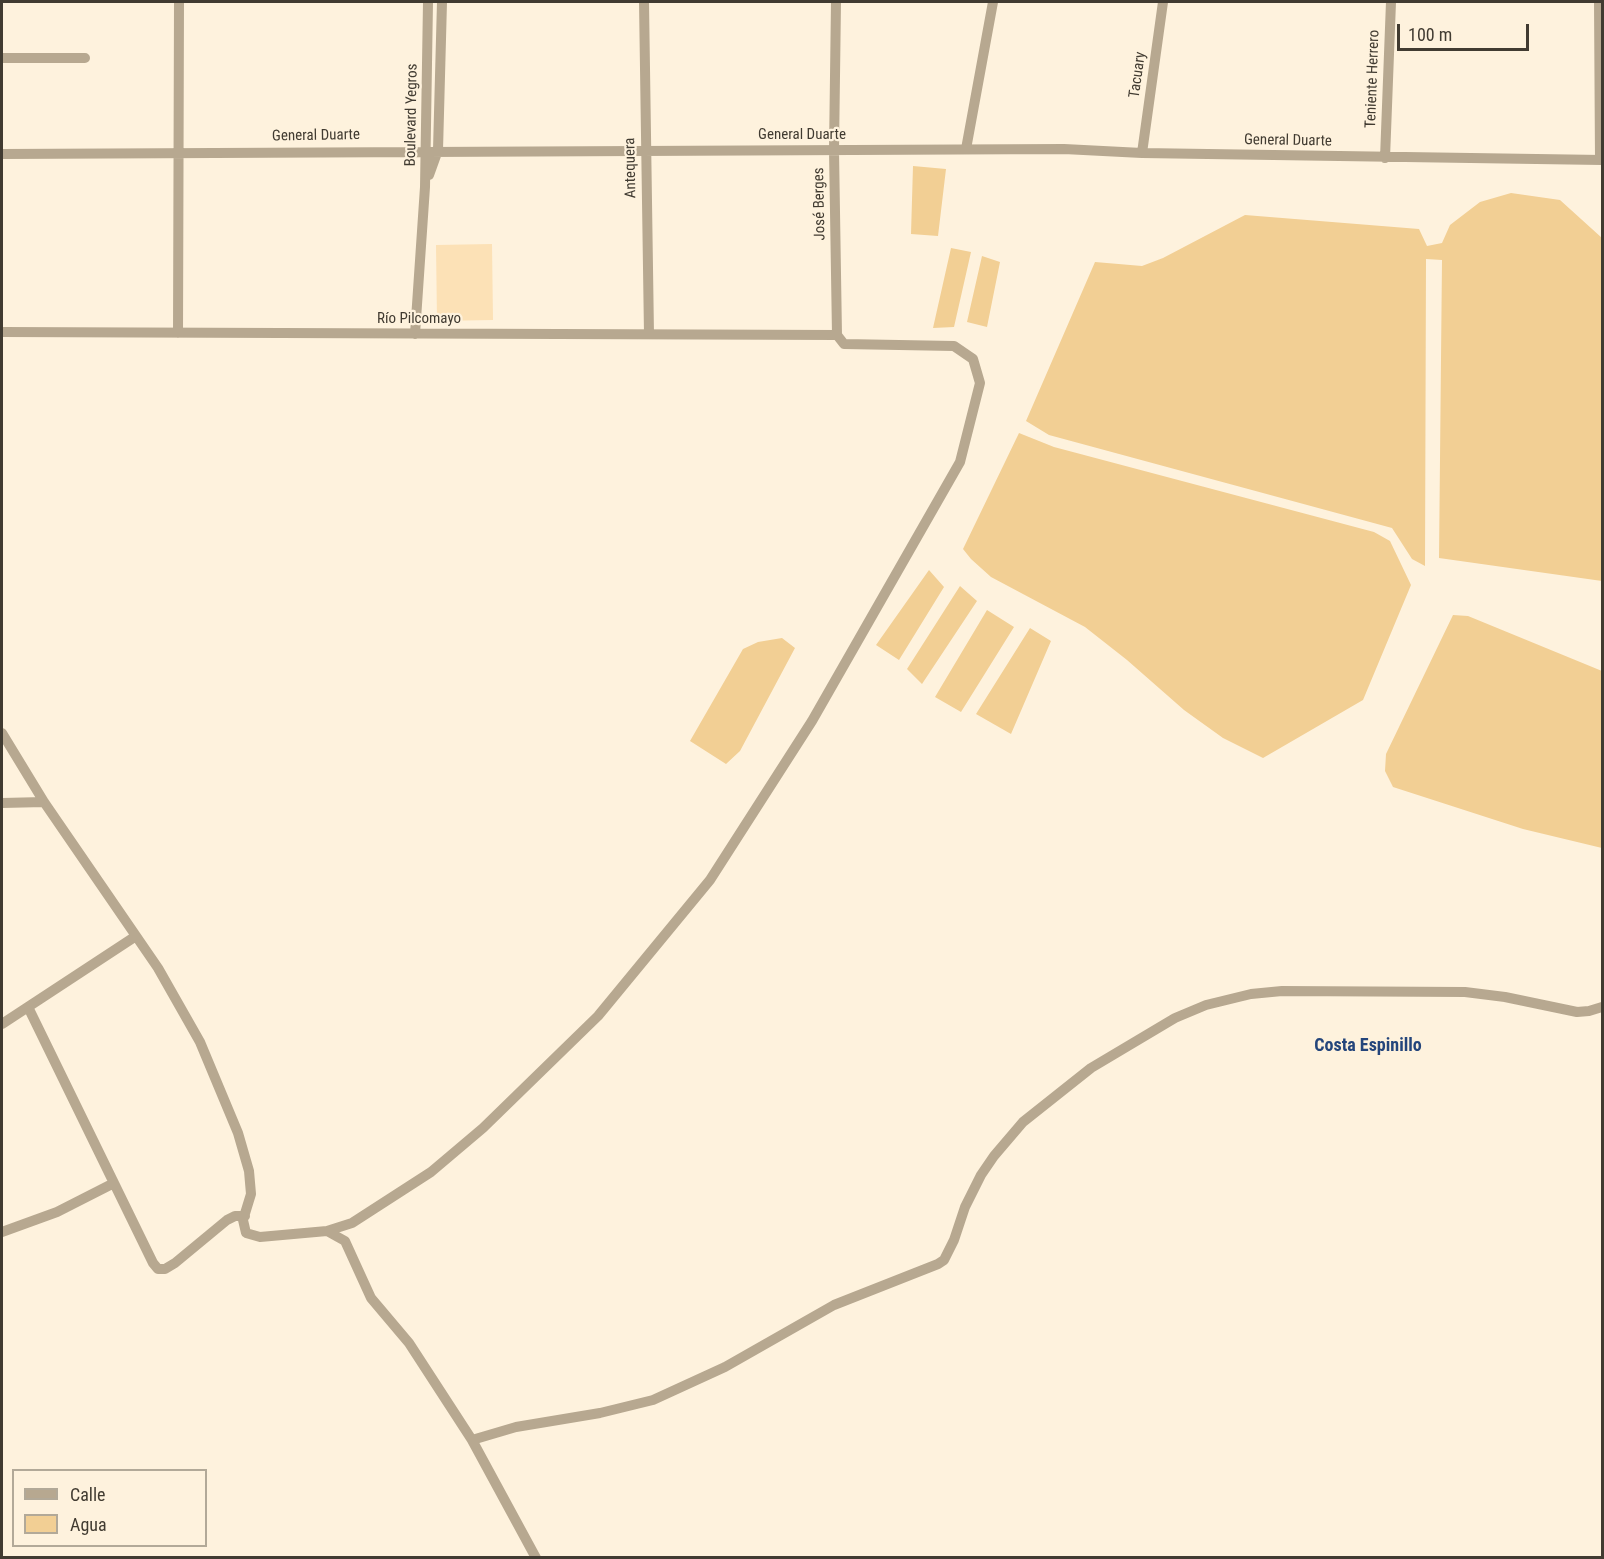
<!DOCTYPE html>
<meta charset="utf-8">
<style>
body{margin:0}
#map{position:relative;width:1604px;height:1559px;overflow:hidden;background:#fef2dd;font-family:"Roboto Condensed",sans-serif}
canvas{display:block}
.frame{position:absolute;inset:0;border:3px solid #413b31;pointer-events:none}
.legend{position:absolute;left:12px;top:1469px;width:195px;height:78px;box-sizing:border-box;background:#fef2dd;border:2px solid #b2a998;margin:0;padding:8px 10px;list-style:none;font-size:18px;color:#413b31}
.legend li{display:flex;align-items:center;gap:12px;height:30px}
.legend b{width:30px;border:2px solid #b2a998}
.scale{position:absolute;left:1397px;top:24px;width:132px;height:27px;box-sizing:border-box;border:3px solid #413b31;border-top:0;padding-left:8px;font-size:18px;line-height:21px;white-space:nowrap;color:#413b31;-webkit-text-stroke:4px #fef2dd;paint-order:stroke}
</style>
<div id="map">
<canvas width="1604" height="1559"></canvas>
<div class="frame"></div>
<ul class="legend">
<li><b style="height:8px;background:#b7a890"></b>Calle</li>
<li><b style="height:16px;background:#f2cf94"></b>Agua</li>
</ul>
<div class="scale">100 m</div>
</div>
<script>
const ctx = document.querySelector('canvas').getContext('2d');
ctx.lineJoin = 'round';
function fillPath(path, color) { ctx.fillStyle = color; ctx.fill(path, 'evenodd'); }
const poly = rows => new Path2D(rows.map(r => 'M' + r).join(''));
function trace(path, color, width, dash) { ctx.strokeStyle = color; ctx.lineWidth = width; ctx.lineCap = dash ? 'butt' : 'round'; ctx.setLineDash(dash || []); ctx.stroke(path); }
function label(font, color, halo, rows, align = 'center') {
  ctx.font = font + ' "Roboto Condensed",sans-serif'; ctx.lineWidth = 4.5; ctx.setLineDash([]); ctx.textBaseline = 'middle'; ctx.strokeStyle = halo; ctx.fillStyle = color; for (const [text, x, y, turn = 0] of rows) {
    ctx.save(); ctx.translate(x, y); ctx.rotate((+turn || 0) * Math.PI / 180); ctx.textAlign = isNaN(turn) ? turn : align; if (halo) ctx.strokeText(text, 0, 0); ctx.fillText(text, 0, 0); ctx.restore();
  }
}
const green = poly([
 [492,244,493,320,437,321,436,245]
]);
const water = poly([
 [913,166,946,169,938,236,911,234],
 [1511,193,1560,200,1602,238,1602,581,1439,558,1442,260,1426,259,1425,566,1412,559,1392,528,1049,435,1026,421,1095,262,1142,266,1163,258,1245,215,1419,229,1427,246,1442,243,1450,225,1480,202],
 [951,248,971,252,954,327,933,328],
 [982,256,1000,262,987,327,967,322],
 [1019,433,1054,447,1374,532,1390,541,1411,585,1363,700,1263,758,1223,738,1184,710,1127,660,1085,627,991,577,971,559,963,549],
 [929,570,944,587,899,660,876,645],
 [960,586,977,601,922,684,907,669],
 [987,610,1014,627,961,712,935,697],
 [1453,615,1468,616,1602,671,1602,848,1523,829,1393,787,1385,771,1386,754],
 [1030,628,1051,641,1011,734,976,714],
 [782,638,795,648,740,751,726,764,690,741,743,649,758,642]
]);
const minor = poly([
 [644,2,649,334],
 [836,2,834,150,837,335],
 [1599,2,1600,160],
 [2,58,85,58],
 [966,149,993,2],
 [1142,153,1163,2],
 [2,154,1064,149,1142,153,1602,160],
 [1385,158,1391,2],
 [429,175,438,150,442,2],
 [2,332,837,335],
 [178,333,179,2],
 [415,334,425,187,428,2],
 [2,733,44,802,158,968,200,1042,238,1133,249,1171,251,1194,243,1220,246,1233,260,1237,327,1231,345,1241,371,1298,409,1343,472,1440,536,1558],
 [2,803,44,802],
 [28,1007,153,1263,158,1269,165,1269,175,1263,227,1220,235,1216,245,1216],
 [2,1024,136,936],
 [327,1231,352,1223,431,1172,483,1128,598,1016,710,880,812,721,960,462,980,383,973,359,954,346,844,344,837,335],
 [2,1232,57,1212,114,1183],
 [472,1440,516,1427,600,1413,653,1400,725,1367,834,1305,938,1264,944,1260,954,1240,965,1207,981,1175,994,1156,1023,1122,1091,1068,1175,1018,1206,1005,1251,994,1282,991,1465,992,1505,997,1577,1012,1589,1011,1602,1007]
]);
const streetNames = [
 ["Tacuary",1138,75,-82],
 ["Teniente Herrero",1373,79,-88],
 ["Boulevard Yegros",412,115,-89],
 ["General Duarte",802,135],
 ["General Duarte",316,136,-1],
 ["General Duarte",1288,141,1],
 ["Antequera",631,168,-91],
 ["José Berges",820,204,-91],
 ["Río Pilcomayo",419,319]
];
const quarterNames = [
 ["Costa Espinillo",1368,1046]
];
fillPath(green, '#fce1b6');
fillPath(water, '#f2cf94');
trace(minor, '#b7a890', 10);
label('15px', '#413b31', '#fef2dd', streetNames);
label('bold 18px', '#24457b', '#fef2dd', quarterNames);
</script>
